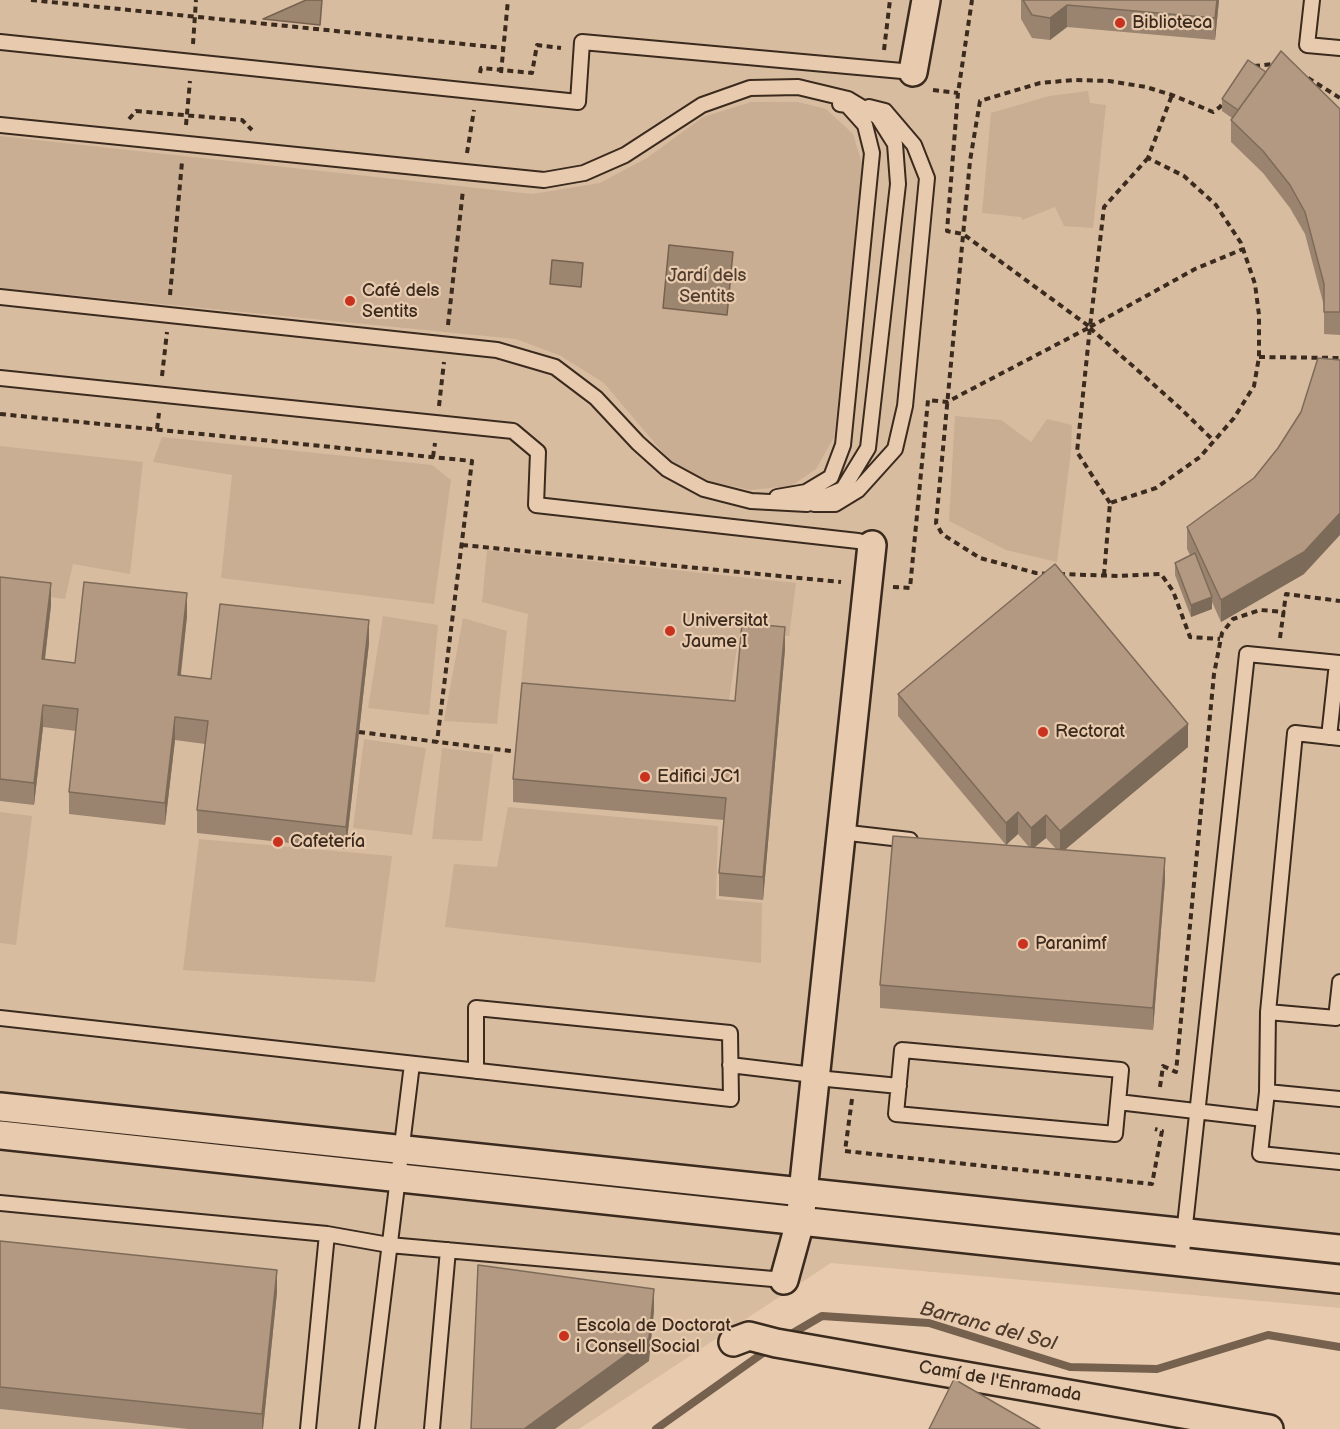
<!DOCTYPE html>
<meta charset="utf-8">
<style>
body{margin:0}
canvas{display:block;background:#e8cbae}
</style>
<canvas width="1340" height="1429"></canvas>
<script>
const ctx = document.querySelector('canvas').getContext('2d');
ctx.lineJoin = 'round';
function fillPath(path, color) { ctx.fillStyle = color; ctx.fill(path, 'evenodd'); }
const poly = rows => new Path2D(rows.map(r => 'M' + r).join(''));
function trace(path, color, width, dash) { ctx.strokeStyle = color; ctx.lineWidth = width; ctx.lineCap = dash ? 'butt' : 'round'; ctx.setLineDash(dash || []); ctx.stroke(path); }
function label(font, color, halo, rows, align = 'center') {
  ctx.font = font + ' "Balsamiq Sans",sans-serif'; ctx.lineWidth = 4.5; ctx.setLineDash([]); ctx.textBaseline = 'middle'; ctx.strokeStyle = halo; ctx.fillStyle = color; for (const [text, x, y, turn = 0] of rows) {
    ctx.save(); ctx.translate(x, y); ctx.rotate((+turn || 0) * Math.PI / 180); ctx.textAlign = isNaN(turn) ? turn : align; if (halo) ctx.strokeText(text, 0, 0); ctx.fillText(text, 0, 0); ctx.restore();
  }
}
const built = poly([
 [0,0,1340,0,1340,1308,831,1263,579,1429,0,1429]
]);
const green = poly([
 [1088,91,1090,103,1106,105,1093,228,1064,226,1055,207,1022,220,1021,217,982,213,991,113,1049,96],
 [751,102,798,102,826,109,853,134,863,167,834,437,816,469,791,486,750,490,708,481,670,461,604,383,561,356,516,339,0,288,0,136,532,194,600,183,647,158,703,117],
 [955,416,1001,420,1031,442,1047,419,1072,425,1071,451,1057,562,1006,550,949,521],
 [162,437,432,465,451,480,434,604,221,578,232,475,153,462],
 [0,446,143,462,130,574,73,564,65,599,0,590],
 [487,550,796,583,789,636,739,634,729,700,521,683,528,614,482,602],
 [383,616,438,625,429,715,368,708],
 [463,618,507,631,497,724,444,721],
 [364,739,426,748,412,835,353,828],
 [442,748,493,754,482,841,432,839],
 [508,807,718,826,716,899,762,903,761,963,445,927,454,864,497,867],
 [0,812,32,816,16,945,0,943],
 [199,839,392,856,375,982,183,970]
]);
const water = poly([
 [306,0,322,0,320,25,263,19,306,0],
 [669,245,733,252,727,315,663,308,669,245],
 [552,260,583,263,581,287,550,284,552,260]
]);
const stream = poly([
 [786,1337,822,1316,929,1323,1070,1367,1157,1369,1268,1335,1340,1347],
 [656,1429,770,1348]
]);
const path = poly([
 [31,0,503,48],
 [193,44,196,0],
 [884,50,890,0],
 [1254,66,1274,64],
 [480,73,481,68,532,73,537,45,561,48],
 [501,73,508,0],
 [1308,78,1340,98],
 [933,90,958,93],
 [129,119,136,111,242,120,252,130],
 [186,125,190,81],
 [467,153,474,110],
 [170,295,182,162],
 [448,325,463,190],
 [1090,327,1195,269,1243,249],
 [1090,328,1180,408,1214,441],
 [1259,357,1340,358],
 [162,376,167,332],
 [439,406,444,362],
 [0,414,472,461,437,742],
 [157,429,159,413],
 [433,457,435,443],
 [1110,503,1077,452,1090,327,1104,207,1148,158],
 [462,545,841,582],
 [1048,574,1036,573,980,558,942,534,936,523,970,161,980,101,1040,83,1074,80,1109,81,1146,87,1172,95,1213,112,1220,107,1224,101],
 [1059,574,1119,576,1161,574,1173,591,1190,637,1220,639],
 [1104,575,1110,503,1156,488,1200,457,1234,418,1254,386,1259,357,1259,315,1255,284,1241,243,1216,205,1184,176,1148,158,1172,95],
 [893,587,910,588,928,400,947,402,1090,327,963,234,947,231,958,93,972,0],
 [1280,638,1286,594,1340,601],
 [359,732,518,752],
 [1160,1087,1163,1066,1176,1072,1214,674,1222,633,1233,619,1260,610,1285,612],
 [852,1099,845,1151,1152,1184,1162,1131,1155,1129]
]);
const lane = poly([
 [1312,0,1307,45,1340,48],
 [0,42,578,102,582,42,913,72],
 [0,125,544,180,584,173,625,155,702,105,750,88,798,87,848,99,878,117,895,144,898,184,868,448,843,489,807,504,751,501,704,489,667,469,638,443,596,398,555,367,497,350,0,297],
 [0,378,513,431,538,452,536,505,858,541,872,545],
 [777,497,806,492,831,477,843,445,872,153,865,125,847,105,840,104],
 [814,504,835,504,858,490,895,449,905,406,927,178,914,145,885,111,869,107],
 [1329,737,1337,663],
 [1340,738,1295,733,1268,1012,1336,1018,1340,982],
 [840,832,910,840],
 [0,1018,731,1099,730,1033,476,1008,476,1071],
 [902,1050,1121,1070,1115,1134,896,1114,902,1050],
 [730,1065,805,1074,817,1078,899,1086],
 [1267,1092,1268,1012],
 [1340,1099,1267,1092,1260,1154,1340,1162],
 [1118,1102,1264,1119],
 [0,1203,327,1234,389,1245,784,1280],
 [1181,1262,1247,654,1340,663],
 [308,1429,327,1234],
 [367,1429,412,1064],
 [432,1429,448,1250]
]);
const street = poly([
 [913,72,926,0],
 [0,1107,1340,1249],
 [0,1135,1340,1279],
 [784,1280,800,1222,803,1192,872,545],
 [733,1342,749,1336,776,1343,1269,1429]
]);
const wall = poly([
 [1021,0,1219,0,1215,40,1067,27,1050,40,1032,38,1021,19],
 [1266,72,1340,109,1340,335,1324,334,1324,306,1305,234,1290,208,1263,173,1231,142,1231,120,1232,118,1222,111,1222,99],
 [1187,527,1304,574,1221,622,1212,602,1212,609,1191,617,1175,575,1175,563,1190,555,1187,549],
 [0,577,51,605,45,660,75,663,187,616,181,675,211,679,369,643,346,849,197,833,197,810,205,744,175,740,165,825,69,814,69,792,76,731,43,727,34,805,0,801],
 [785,649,763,900,719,896,719,873,724,820,513,802,513,779,735,701],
 [898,694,1188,747,1064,850,1165,880,1153,1030,880,1008,880,985,1006,845,898,716],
 [1018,834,1029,847,1006,845],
 [1046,838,1056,849,1035,847],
 [0,1241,277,1292,263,1429,188,1429,0,1409]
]);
const shadedWall = poly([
 [1217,0,1219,0,1215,40,1215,18],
 [1067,5,1067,27,1050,40,1050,18],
 [1340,513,1340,535,1304,574,1221,622,1221,600],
 [51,583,51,605,42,682,42,659],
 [187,593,187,616,178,697,178,675],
 [1212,597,1212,609,1191,617,1191,605],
 [369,620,369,643,346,849,346,827],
 [785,627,785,649,763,900,763,877],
 [43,705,43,727,34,805,34,783],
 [175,717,175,740,165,825,165,803],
 [1188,724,1188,747,1060,854,1060,831],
 [1018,812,1018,834,1006,845,1006,823],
 [1046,815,1046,838,1031,850,1031,828],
 [1165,858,1165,880,1153,1030,1153,1008],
 [277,1270,277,1292,263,1429,262,1429,262,1414],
 [654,1289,654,1312,649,1361,555,1429,524,1429]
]);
const building = poly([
 [1023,0,1217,0,1215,18,1067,5,1050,18,1032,15,1023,0],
 [1281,51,1340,109,1340,312,1324,312,1324,284,1305,212,1290,185,1263,151,1231,120,1281,51],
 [1248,60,1266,72,1238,110,1222,99,1248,60],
 [1318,358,1340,360,1340,513,1304,552,1221,600,1187,527,1254,478,1278,448,1301,412,1318,358],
 [1195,553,1212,597,1191,605,1175,563,1195,553],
 [1055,564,1188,724,1060,831,1046,815,1031,828,1018,812,1006,823,898,694,1055,564],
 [0,577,51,583,42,659,75,663,84,582,187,593,178,675,211,679,220,604,369,620,346,827,197,810,208,721,175,717,165,803,69,792,78,709,43,705,34,783,0,779,0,577],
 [742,623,785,627,763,877,719,873,726,798,513,779,522,683,735,701,742,623],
 [893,836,1165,858,1153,1008,880,985,893,836],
 [0,1241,277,1270,262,1414,0,1387,0,1241],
 [478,1265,654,1289,649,1338,524,1429,471,1429,478,1265],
 [954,1379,1040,1429,929,1429,954,1379]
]);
const markers = [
 [1120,23,6,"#c8321e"],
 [350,301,6,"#c8321e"],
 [670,631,6,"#c8321e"],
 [1043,732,6,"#c8321e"],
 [645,777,6,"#c8321e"],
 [278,842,6,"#c8321e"],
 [1023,944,6,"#c8321e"],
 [564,1336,6,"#c8321e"]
];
const poiNames = [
 ["Biblioteca",1132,23],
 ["Café dels",362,291],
 ["Sentits",362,312],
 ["Universitat",682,621],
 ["Jaume I",682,642],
 ["Rectorat",1055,732],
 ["Edifici JC1",657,777],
 ["Cafetería",290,842],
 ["Paranimf",1035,944],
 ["Escola de Doctorat",576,1326],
 ["i Consell Social",576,1347]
];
const parkNames = [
 ["Jardí dels",707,276],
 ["Sentits",707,297]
];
const streetNames = [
 ["Camí de l'Enramada",1000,1382,10]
];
const waterNames = [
 ["Barranc del Sol",988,1327,15]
];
fillPath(built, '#d8bca0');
fillPath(green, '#c9ae94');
fillPath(water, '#9d8670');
trace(water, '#76614f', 1.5);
trace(stream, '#76614f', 8);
trace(lane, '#3b2a1e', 18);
trace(street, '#3b2a1e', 32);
trace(path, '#3b2a1e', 4, [6, 4.5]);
trace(lane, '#e8cbae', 14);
trace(street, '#e8cbae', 27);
fillPath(wall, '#9a846f');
fillPath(shadedWall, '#7d6b5a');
fillPath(building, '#b39981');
trace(building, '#7d6b5a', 1.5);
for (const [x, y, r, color] of markers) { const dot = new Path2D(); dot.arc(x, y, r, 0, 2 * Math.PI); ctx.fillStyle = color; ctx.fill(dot); trace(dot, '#e8cbae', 2); }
label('18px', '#3b2a1e', '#e8cbae', poiNames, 'left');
label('18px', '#503e30', '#e8cbae', parkNames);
label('18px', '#3b2a1e', '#e8cbae', streetNames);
label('italic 20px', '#4f3c2e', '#e8cbae', waterNames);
</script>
